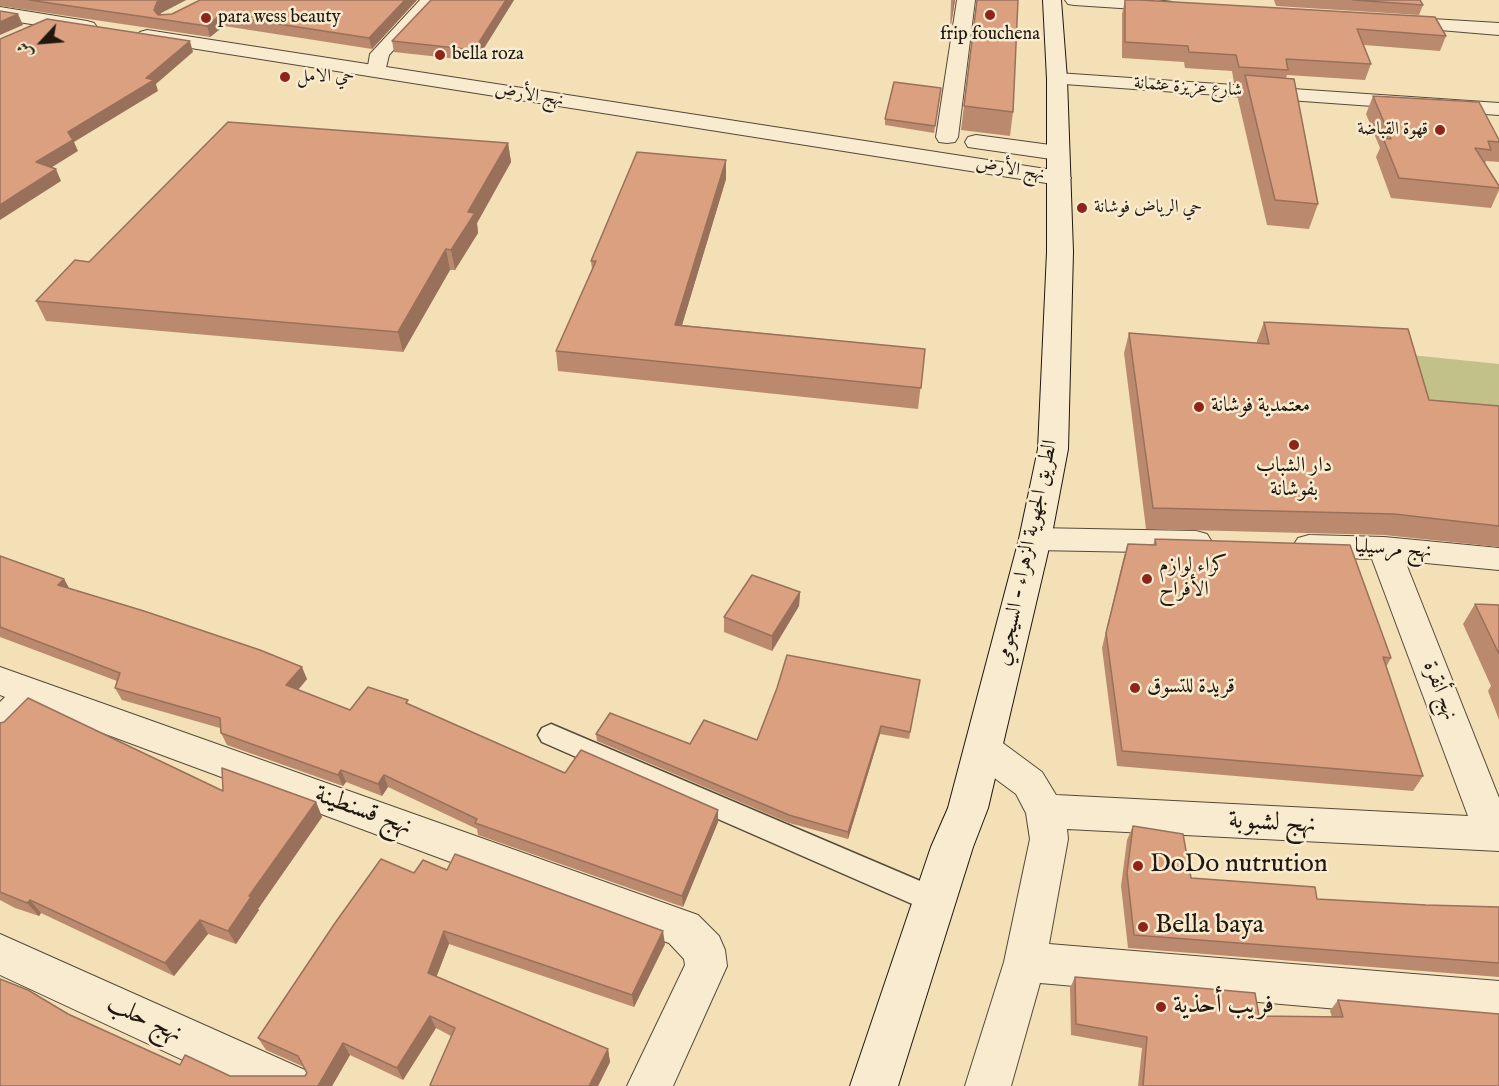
<!DOCTYPE html>
<meta charset="utf-8">
<style>
body{margin:0}
#map{position:relative;width:1499px;height:1086px;overflow:hidden;background:#f4e0b6;font-family:"IM FELL English",Amiri,serif}
canvas{display:block}
.north{position:absolute;left:12px;top:12px;width:60px;height:60px;-webkit-text-stroke:4px #f8ebd0;paint-order:stroke;rotate:244deg;font-size:16px;font-weight:700;line-height:24px;text-align:center;color:#20180f}
.north::after{content:'';display:block;margin:auto;width:21px;height:27px;background:#20180f;clip-path:polygon(50% 0,100% 100%,50% 72%,0 100%)}
</style>
<div id="map">
<canvas width="1499" height="1086"></canvas>
<div class="north">ش</div>
</div>
<script>
const ctx = document.querySelector('canvas').getContext('2d');
ctx.lineJoin = 'round';
function fillPath(path, color) { ctx.fillStyle = color; ctx.fill(path, 'evenodd'); }
const poly = rows => new Path2D(rows.map(r => 'M' + r).join(''));
function trace(path, color, width, dash) { ctx.strokeStyle = color; ctx.lineWidth = width; ctx.lineCap = dash ? 'butt' : 'round'; ctx.setLineDash(dash || []); ctx.stroke(path); }
function label(font, color, halo, rows, align = 'center') {
  ctx.font = font + ' "IM FELL English",Amiri,serif'; ctx.lineWidth = 5; ctx.setLineDash([]); ctx.textBaseline = 'middle'; ctx.strokeStyle = halo; ctx.fillStyle = color; for (const [text, x, y, turn = 0] of rows) {
    ctx.save(); ctx.translate(x, y); ctx.rotate((+turn || 0) * Math.PI / 180); ctx.textAlign = isNaN(turn) ? turn : align; if (halo) ctx.strokeText(text, 0, 0); ctx.fillText(text, 0, 0); ctx.restore();
  }
}
const green = poly([
 [1401,354,1499,364,1499,427,1419,420]
]);
const pedestrian = poly([
 [551,724,946,892,950,901,946,910,936,914,926,910,542,742,538,735,542,728,551,724]
]);
const minor = poly([
 [420,0,439,0,389,55,384,76,370,76,367,72,370,54,420,0],
 [957,0,975,0,958,137,955,142,947,143,939,142,936,137,957,0],
 [1065,0,1156,0,1172,2,1175,6,1172,10,1166,11,1074,5,1068,4,1065,0],
 [1398,17,1499,23,1499,35,1392,26,1389,22,1392,18,1398,17],
 [1057,73,1499,103,1499,115,1050,83,1047,79,1050,75,1057,73],
 [1035,528,1196,531,1207,534,1212,542,1207,550,1196,553,1035,550,1024,547,1019,539,1024,531,1035,528],
 [1309,535,1384,537,1499,548,1499,570,1405,561,1499,798,1499,851,1067,829,1068,839,1049,944,1499,981,1499,1023,1040,983,1011,1086,965,1086,1004,962,1030,839,1026,813,1016,794,970,760,965,749,970,738,983,734,996,738,1042,772,1056,795,1468,816,1372,559,1309,557,1298,554,1293,546,1298,538,1309,535],
 [0,667,698,915,719,936,725,950,727,966,673,1086,627,1086,685,965,684,959,669,943,38,709,13,735,0,740,0,702,5,697,0,695,0,667],
 [0,934,305,1070,312,1086,239,1086,0,975,0,934]
]);
const tertiary = poly([
 [0,7,87,21,94,23,97,27,94,31,87,33,0,19,0,7],
 [147,30,1059,171,1067,173,1071,178,1067,183,1059,185,140,40,137,36,140,32,147,30],
 [976,135,1058,146,1066,148,1069,153,1066,158,1058,160,968,147,965,142,968,137,976,135]
]);
const secondary = poly([
 [1043,0,1061,0,1067,79,1073,252,1068,449,1051,539,988,808,973,847,898,1086,850,1086,931,847,948,808,1019,539,1038,449,1047,252,1047,79,1043,0]
]);
const wall = poly([
 [0,0,186,0,161,13,160,15,172,14,200,0,417,0,372,49,224,26,210,37,0,6],
 [431,0,514,0,476,61,394,52,392,41],
 [951,0,955,0,950,31],
 [977,0,1013,112,1010,136,961,130],
 [1125,0,1446,36,1440,51,1364,45,1371,64,1365,80,1287,75,1286,78,1318,204,1309,229,1267,225,1238,99,1242,83,1234,83,1232,71,1185,68,1184,62,1122,58,1122,14],
 [1274,0,1420,0,1423,5,1419,15,1276,6],
 [941,88,934,133,885,125,885,119],
 [1373,96,1499,139,1499,162,1486,161,1485,163,1499,186,1499,190,1491,208,1391,198,1376,157,1380,148,1366,114],
 [508,143,511,162,477,223,478,233,455,270,450,270,403,352,46,321,36,301,89,262],
 [726,160,726,179,682,325,925,349,918,409,558,371,556,351,592,269,591,261],
 [1264,322,1429,400,1499,406,1499,547,1384,535,1146,529,1124,353,1129,333,1257,343,1257,341],
 [1155,539,1391,658,1386,667,1423,776,1413,791,1117,766,1102,648,1123,560,1128,544,1153,545],
 [0,556,64,579,69,588,307,679,298,690,350,710,410,705,565,773,718,822,683,907,478,835,477,829,388,787,382,796,346,782,343,786,227,745,221,733,220,728,122,700,115,688,117,681,0,637],
 [800,592,799,606,772,651,724,632,724,617],
 [1475,604,1499,605,1499,720,1488,691,1491,686,1463,624],
 [920,680,909,739,880,734,848,839,789,823,597,741,596,734,690,744,757,740],
 [0,723,223,791,316,802,322,817,258,909,259,910,236,944,208,934,174,976,41,913,39,916,15,908,0,900],
 [1133,826,1191,878,1317,899,1426,905,1499,907,1499,977,1128,948,1121,886,1127,840],
 [447,870,665,944,634,1007,449,944,436,977,608,1049,610,1062,598,1086,431,1086,451,1036,436,1028,403,1080,350,1055,332,1086,0,1086,68,1014,180,1065,230,1076,305,1076,307,1073,304,1067,266,1050,258,1038,414,873],
 [1075,977,1259,1016,1332,1017,1330,1011,1338,1000,1499,1086,1138,1086,1142,1048,1071,1035,1070,988]
]);
const shadedWall = poly([
 [162,0,186,0,161,13,158,19,154,10,157,2],
 [405,0,417,0,372,49,369,38],
 [506,0,514,0,476,61,474,50],
 [954,0,955,0,950,31,953,8],
 [18,14,23,25,0,35,0,22],
 [220,15,224,26,210,37,207,26],
 [190,41,193,52,156,84,158,91,74,142,78,151,41,174,36,162,68,132,146,78],
 [508,143,511,162,477,223,478,233,455,270,451,250,468,212],
 [726,160,726,179,676,345,675,325],
 [56,169,61,181,0,220,0,205],
 [446,249,450,270,403,352,398,332],
 [64,579,71,592,58,585],
 [800,592,799,606,772,651,772,636],
 [302,667,307,679,291,698,286,685],
 [881,726,880,734,848,839,848,832],
 [341,770,346,782,343,786,338,775],
 [384,775,388,787,382,796,378,784],
 [316,802,322,817,258,909,259,910,236,944,228,931,249,896],
 [718,810,718,822,683,907,682,896],
 [30,900,41,913,39,916,27,903],
 [200,920,208,934,174,976,165,963],
 [444,931,449,944,433,986,428,973],
 [663,931,665,944,634,1007,632,995],
 [430,1016,436,1028,403,1080,397,1068],
 [343,1043,350,1055,332,1086,318,1086],
 [608,1049,610,1062,598,1086,589,1086]
]);
const building = poly([
 [29,0,162,0,157,2,154,10,158,15,172,14,200,0,405,0,369,38,220,15,207,26,29,0],
 [431,0,506,0,474,50,392,41,431,0],
 [977,0,1018,0,1013,112,964,106,977,0],
 [1125,0,1140,0,1435,17,1446,36,1357,29,1371,64,1286,59,1288,70,1239,67,1236,55,1189,52,1188,46,1125,42,1125,0],
 [1353,0,1420,0,1423,5,1353,0],
 [0,11,18,14,0,22,0,11],
 [47,19,190,41,146,78,154,80,68,132,73,140,36,162,56,169,0,205,0,39,47,19],
 [1245,75,1294,79,1318,204,1275,200,1245,75],
 [894,82,941,88,935,126,885,119,894,82],
 [1373,96,1479,102,1498,138,1499,139,1499,142,1488,141,1491,150,1475,148,1499,186,1499,188,1399,178,1383,138,1391,139,1373,96],
 [228,122,508,143,468,212,475,213,451,250,446,249,398,332,36,301,75,260,89,262,228,122],
 [637,152,726,160,675,325,925,349,921,388,556,351,596,261,591,261,637,152],
 [1264,322,1408,329,1429,400,1499,406,1499,526,1394,514,1153,508,1129,333,1269,344,1264,322],
 [1155,539,1350,545,1391,658,1383,657,1423,776,1122,751,1106,633,1128,544,1156,545,1155,539],
 [0,556,64,579,58,585,144,611,260,650,302,667,286,685,350,710,368,687,408,700,406,703,565,773,581,750,718,810,682,896,475,823,477,819,384,775,378,784,341,770,338,775,221,733,220,718,115,688,120,673,0,627,0,556],
 [752,575,800,592,772,636,724,617,752,575],
 [1475,604,1499,605,1499,654,1475,604],
 [787,655,920,680,910,732,881,726,848,832,789,815,596,734,610,713,690,744,704,720,757,740,777,688,787,655],
 [28,698,223,791,222,768,316,802,249,896,251,897,228,931,200,920,165,963,30,900,27,903,0,892,0,723,4,722,28,698],
 [1133,826,1183,834,1191,878,1315,887,1317,899,1426,905,1499,907,1499,963,1134,935,1127,873,1133,826],
 [455,854,663,931,632,995,444,931,428,973,608,1049,589,1086,432,1086,430,1085,455,1028,430,1016,397,1068,343,1043,318,1086,0,1086,0,979,28,990,68,1014,180,1065,185,1055,230,1076,305,1076,307,1073,298,1056,258,1038,335,923,381,859,414,873,423,860,447,870,455,854],
 [1075,977,1255,993,1259,1016,1343,1017,1338,1000,1499,1014,1499,1086,1143,1086,1147,1037,1076,1024,1075,977]
]);
const markers = [
 [990,15,6,"#8f2418"],
 [206,18,6,"#8f2418"],
 [440,55,6,"#8f2418"],
 [285,77,6,"#8f2418"],
 [1440,130,6,"#8f2418"],
 [1082,208,6,"#8f2418"],
 [1199,407,6,"#8f2418"],
 [1294,445,6,"#8f2418"],
 [1147,579,6,"#8f2418"],
 [1135,688,6,"#8f2418"],
 [1138,866,6,"#8f2418"],
 [1143,927,6,"#8f2418"],
 [1161,1007,6,"#8f2418"]
];
const farPoinames = [
 ["para wess beauty",218,18],
 ["frip fouchena",990,35,"center"],
 ["bella roza",452,55],
 ["حي الامل",297,77],
 ["قهوة القباضة",1428,130,"right"],
 ["حي الرياض فوشانة",1094,208]
];
const farStreetnames = [
 ["شارع عزيزة عثمانة",1188,88,4],
 ["نهج الأرض",529,96,9],
 ["نهج الأرض",1010,170,9]
];
const poiNames = [
 ["معتمدية فوشانة",1211,407],
 ["دار الشباب",1294,467,"center"],
 ["بفوشانة",1294,491,"center"],
 ["كراء لوازم",1159,567],
 ["الأفراح",1159,591],
 ["قريدة للتسوق",1147,688]
];
const streetNames = [
 ["نهج مرسيليا",1393,550,4],
 ["الطريق الجهوية الزهراء - السيجومي",1028,553,-78],
 ["نهج أنقرة",1439,691,69]
];
const nearStreetnames = [
 ["نهج قسنطينة",363,812,20],
 ["نهج لشبوبة",1272,824,3],
 ["نهج حلب",144,1020,25]
];
const nearPoinames = [
 ["DoDo nutrution",1150,866],
 ["Bella baya",1155,927],
 ["فريب أحذية",1173,1007]
];
fillPath(green, '#c1c189');
trace(pedestrian, '#554a39', 3);
trace(minor, '#554a39', 2);
trace(tertiary, '#554a39', 2);
trace(secondary, '#20180f', 2);
fillPath(pedestrian, '#f8ebd0');
fillPath(minor, '#f8ebd0');
fillPath(tertiary, '#f8ebd0');
fillPath(secondary, '#f8ebd0');
fillPath(wall, '#bb8a6e');
fillPath(shadedWall, '#99705a');
fillPath(building, '#daa080');
trace(building, '#99705a', 1.5);
for (const [x, y, r, color] of markers) { const dot = new Path2D(); dot.arc(x, y, r, 0, 2 * Math.PI); ctx.fillStyle = color; ctx.fill(dot); trace(dot, '#f8ebd0', 2); }
label('18px', '#20180f', '#f8ebd0', farPoinames, 'left');
label('18px', '#20180f', '#f8ebd0', farStreetnames);
label('21px', '#20180f', '#f8ebd0', poiNames, 'left');
label('21px', '#20180f', '#f8ebd0', streetNames);
label('26px', '#20180f', '#f8ebd0', nearStreetnames);
label('26px', '#20180f', '#f8ebd0', nearPoinames, 'left');
</script>
